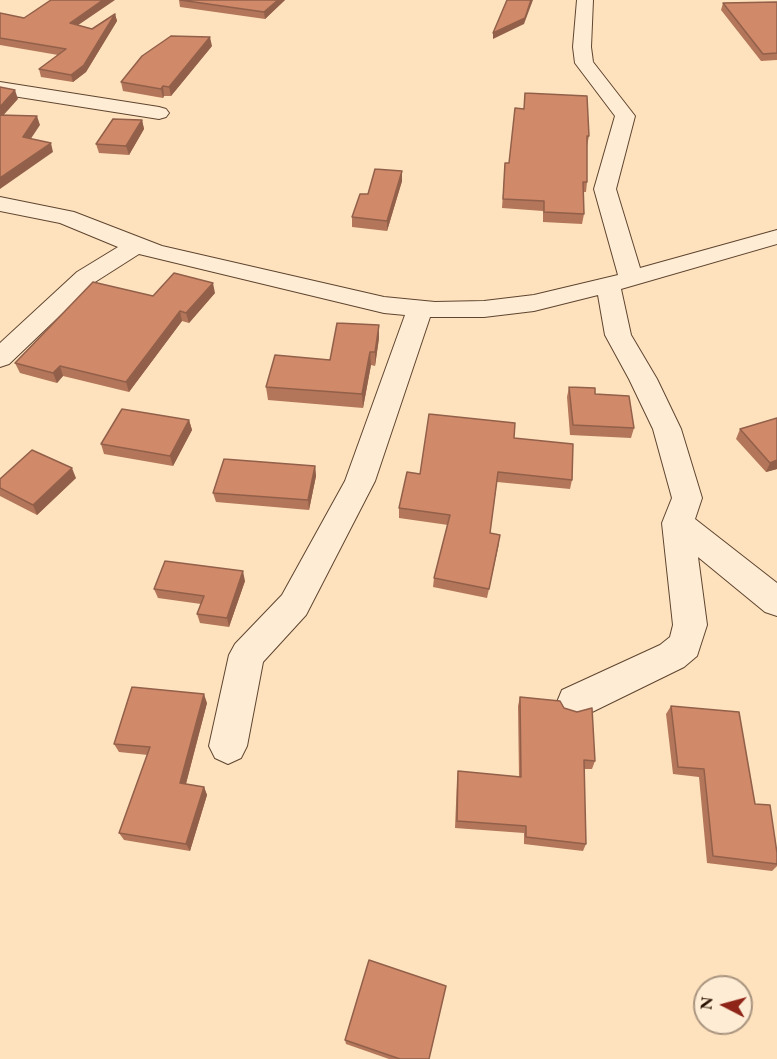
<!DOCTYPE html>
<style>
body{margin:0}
#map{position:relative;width:777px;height:1059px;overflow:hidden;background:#fee2bd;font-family:"EB Garamond",serif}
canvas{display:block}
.north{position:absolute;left:693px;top:975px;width:60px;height:60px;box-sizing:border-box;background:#feecd4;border:2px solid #a99480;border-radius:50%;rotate:276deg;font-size:16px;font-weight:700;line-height:24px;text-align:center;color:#2a1101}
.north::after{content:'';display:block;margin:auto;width:21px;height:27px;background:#8f2418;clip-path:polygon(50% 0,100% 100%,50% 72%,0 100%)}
</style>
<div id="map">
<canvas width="777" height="1059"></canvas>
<div class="north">N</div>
</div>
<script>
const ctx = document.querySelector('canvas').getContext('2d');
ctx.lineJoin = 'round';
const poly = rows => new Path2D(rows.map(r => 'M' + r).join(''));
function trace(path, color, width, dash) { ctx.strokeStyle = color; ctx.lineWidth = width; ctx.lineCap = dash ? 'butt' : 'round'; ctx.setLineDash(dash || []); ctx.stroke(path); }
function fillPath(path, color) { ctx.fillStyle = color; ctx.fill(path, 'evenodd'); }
const street = poly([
 [577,0,593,0,591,47,593,62,635,116,616,189,640,268,777,230,777,244,621,289,631,335,657,379,681,429,702,498,695,519,777,583,777,616,765,612,698,557,707,625,697,656,684,667,588,714,575,718,562,714,557,702,562,690,660,645,670,637,673,625,662,523,672,498,653,429,629,379,605,335,598,295,534,311,484,317,430,317,375,481,306,615,263,662,247,746,241,758,228,764,215,758,209,746,229,655,235,644,282,595,345,481,405,315,384,313,139,254,95,282,9,364,0,367,0,343,77,272,118,247,60,223,0,211,0,197,74,212,162,246,384,297,435,302,484,301,534,295,618,275,594,189,615,116,575,63,573,47,577,0],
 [0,82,159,107,166,109,169,113,166,117,159,119,0,94,0,82]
]);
const wall = poly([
 [179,0,285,0,265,19,180,7],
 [777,2,777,60,761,61,721,10,723,3],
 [0,13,24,18,78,26,92,29,115,14,117,21,86,72,73,82,41,77,39,69,58,55,0,45],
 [212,46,171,96,164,96,163,98,123,91,121,82],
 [525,93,589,136,587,146,587,182,586,192,583,192,584,214,582,224,543,222,543,211,502,208,505,163,509,163,524,109],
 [142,120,144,129,129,155,99,153,96,144],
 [402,171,402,181,387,231,352,227,352,217,368,194],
 [215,293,189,323,182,321,129,392,63,376,57,383,20,373,15,363,153,296],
 [379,338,375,366,371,365,363,408,268,400,266,387],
 [569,387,595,394,634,428,631,438,570,435,567,397],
 [777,418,777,469,766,472,736,439,740,429],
 [189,420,192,430,173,466,104,454,101,444],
 [514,438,572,480,570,489,497,482,490,533,499,544,487,598,433,587,434,578,448,525,399,518,399,508,420,474],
 [315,466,316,476,309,510,216,502,213,493],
 [76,478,37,515,0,496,0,479],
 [245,581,229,627,200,623,197,614,201,604,158,598,154,589],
 [520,697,595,761,592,769,584,769,586,844,583,851,524,844,524,833,455,828,457,779,458,771,519,777,518,706],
 [207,703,186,784,204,787,207,795,190,851,124,840,119,833,148,755,119,752,114,744],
 [671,706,755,804,777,853,777,866,772,871,707,863,699,777,673,774,666,714],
 [345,1040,429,1059,389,1059,346,1044]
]);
const shadedWall = poly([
 [103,0,115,0,71,30,70,23],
 [278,0,285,0,265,19,264,12],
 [531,0,533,0,524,24,493,39,493,33],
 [115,14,117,21,86,72,73,82,71,75],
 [210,37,212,46,171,96,169,87],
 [163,86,164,96,163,98,161,89],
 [15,90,18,99,0,119,0,107],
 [37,116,40,125,26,146,23,137],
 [142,120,144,129,129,155,126,146],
 [51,143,53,152,0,189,0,178],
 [402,171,402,181,387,231,387,221],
 [213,283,215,293,189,323,186,313],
 [180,311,182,321,129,392,126,382],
 [379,325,379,338,375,366,375,352],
 [370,352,371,365,363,408,362,394],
 [60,366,63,376,57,383,53,373],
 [189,420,192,430,173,466,170,456],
 [777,460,777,469,766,472,770,463],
 [315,466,316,476,309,510,308,500],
 [72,468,76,478,37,515,33,505],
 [243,571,245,581,229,627,227,618],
 [204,694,207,703,184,791,180,783],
 [204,787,207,795,190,851,186,844]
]);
const building = poly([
 [51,0,103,0,70,23,92,29,115,14,84,65,71,75,39,69,66,49,0,38,0,13,24,18,51,0],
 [180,0,278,0,264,12,180,0],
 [507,0,531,0,525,18,493,33,507,0],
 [777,2,777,53,763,54,723,3,777,2],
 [171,36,210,37,169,87,163,86,161,89,121,82,142,56,171,36],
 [0,87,15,90,0,107,0,87],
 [525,93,587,96,589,136,587,136,587,182,583,182,584,214,544,212,544,201,503,199,505,163,509,163,515,108,524,109,525,93],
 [0,115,37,116,23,137,51,143,0,178,0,115],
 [113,119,142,120,126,146,96,144,113,119],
 [375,169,402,171,387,221,352,217,360,194,368,194,375,169],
 [174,273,213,283,186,313,180,311,126,382,60,366,53,373,15,363,93,282,153,296,174,273],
 [337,323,379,325,375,352,370,352,362,394,266,387,275,355,330,360,337,323],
 [569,387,595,388,595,394,629,396,634,428,573,425,569,387],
 [122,409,189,420,170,456,101,444,122,409],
 [429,414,515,423,514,438,573,444,572,480,498,472,490,533,500,535,489,589,434,578,450,515,399,508,407,472,420,474,429,414],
 [777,418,777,460,770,463,740,429,777,418],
 [32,450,72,468,33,505,0,488,0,479,32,450],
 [224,459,315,466,308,500,213,493,224,459],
 [165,561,243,571,227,618,197,614,204,596,154,589,165,561],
 [132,687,204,694,180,783,204,787,186,844,119,833,150,747,114,744,132,687],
 [520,697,560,701,564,708,577,712,592,708,595,761,584,760,586,844,526,837,526,826,457,821,458,771,521,777,520,697],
 [671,706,739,712,755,804,770,805,777,853,777,864,713,856,704,769,678,767,671,706],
 [369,960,446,986,429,1059,400,1059,345,1040,369,960]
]);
trace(street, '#5f4530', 2);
fillPath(street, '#feecd4');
fillPath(wall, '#b3765a');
fillPath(shadedWall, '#92604a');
fillPath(building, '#d08969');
trace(building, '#92604a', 1.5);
</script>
